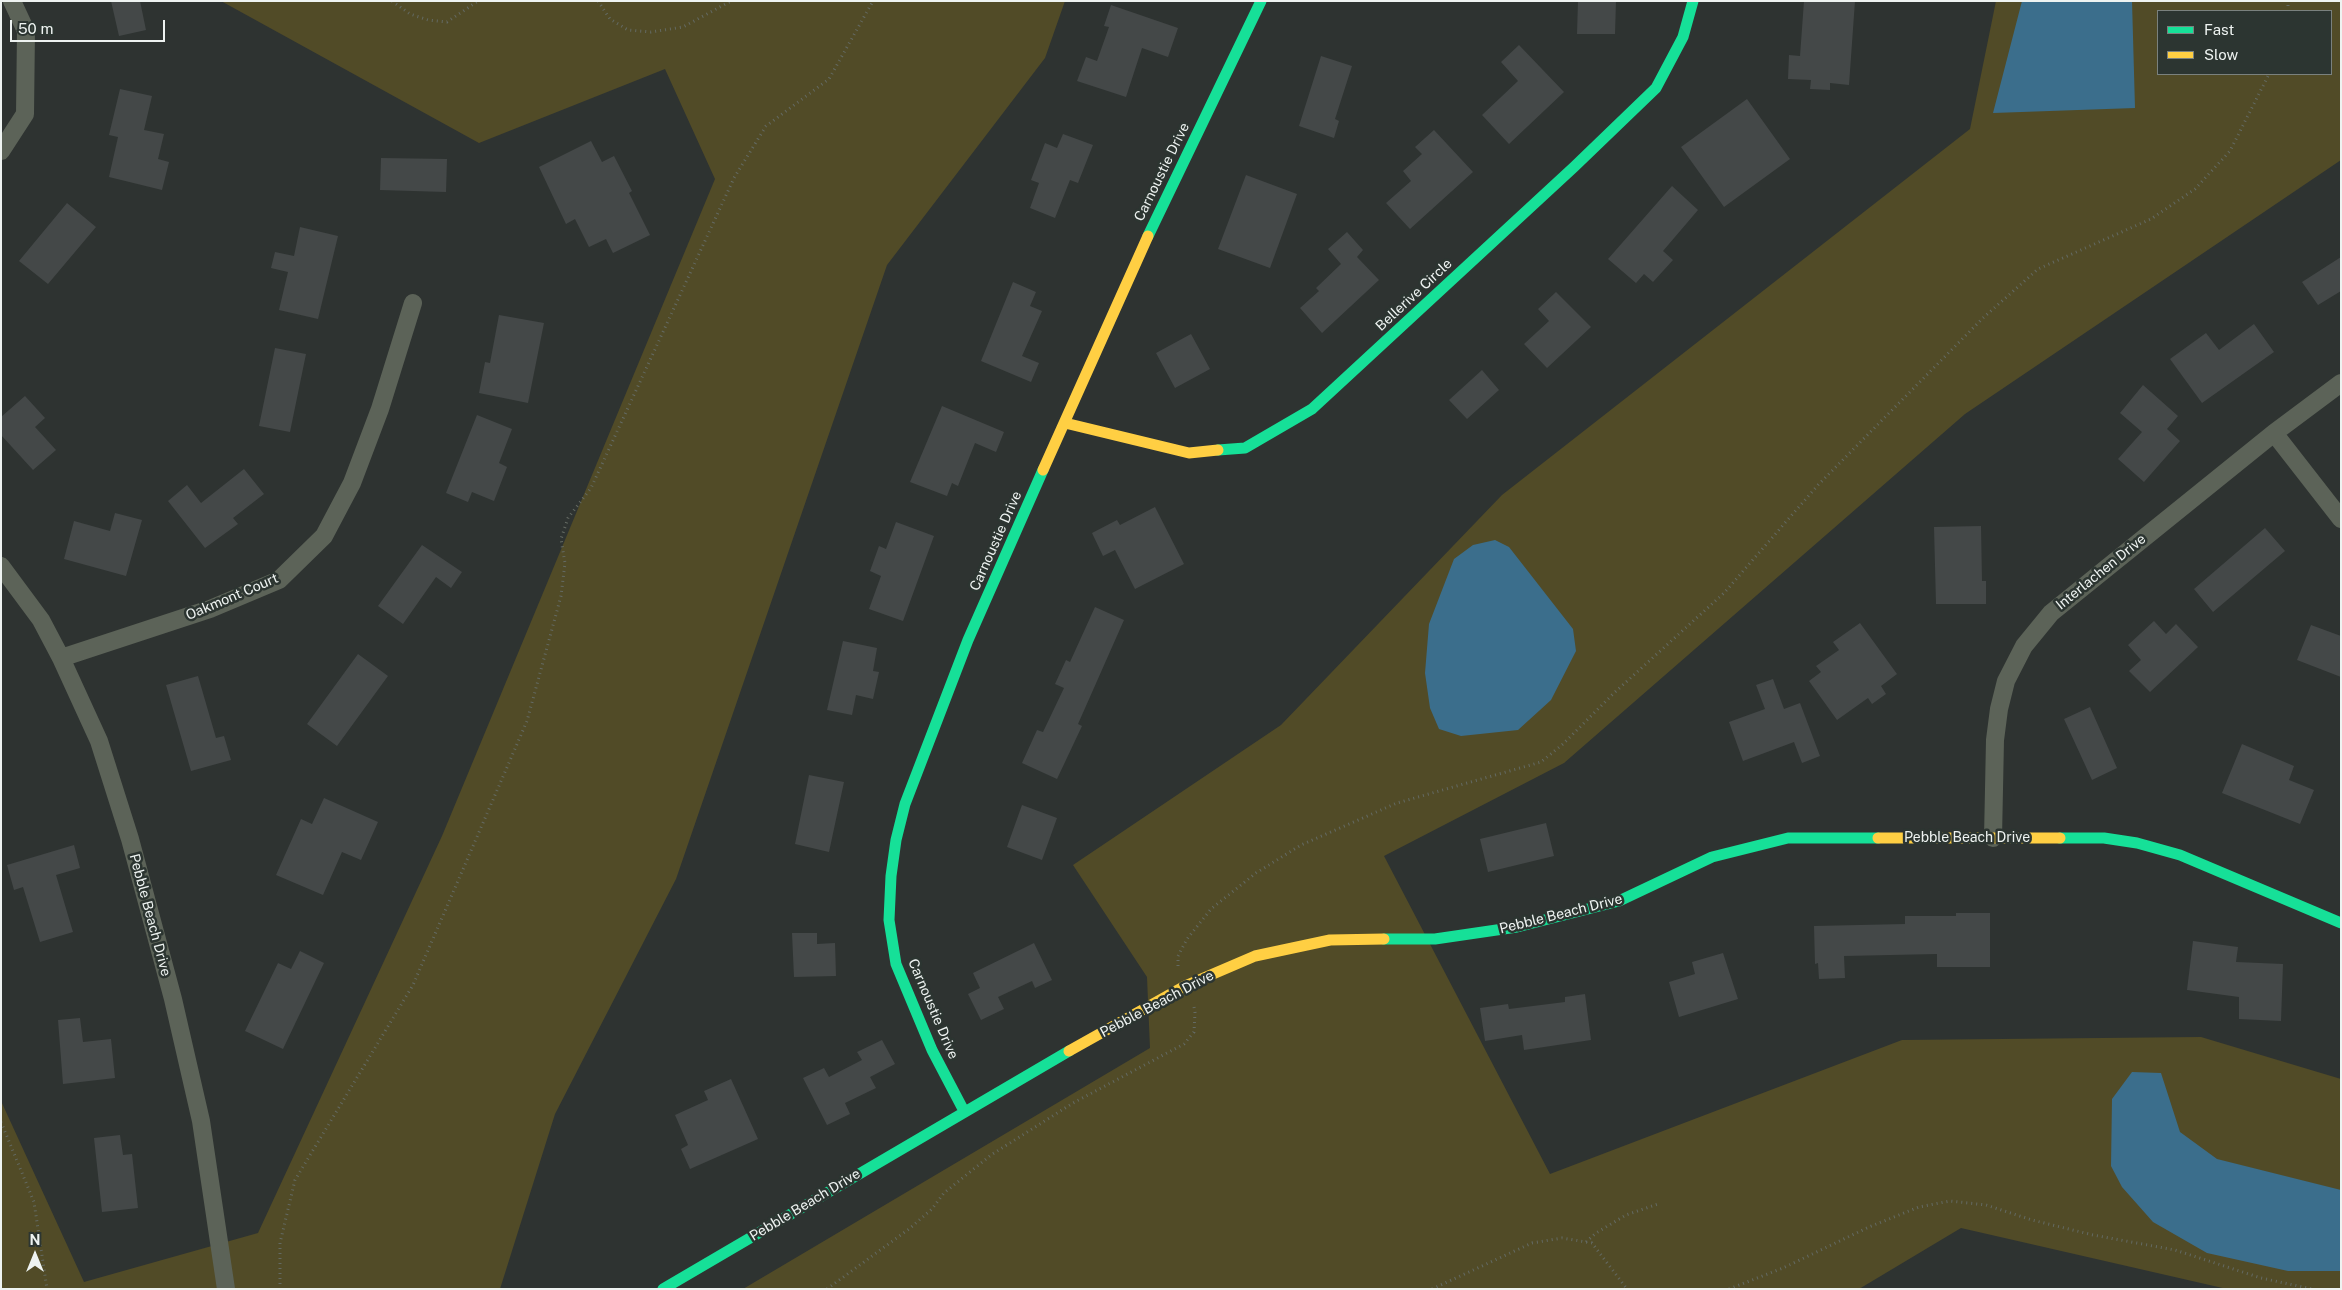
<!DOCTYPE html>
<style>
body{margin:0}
#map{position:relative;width:2342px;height:1290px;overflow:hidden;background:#2e3331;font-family:"Public Sans",sans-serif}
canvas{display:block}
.frame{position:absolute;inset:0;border:2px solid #eef3f1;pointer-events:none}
.legend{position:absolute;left:2157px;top:10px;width:175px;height:65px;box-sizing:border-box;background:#2c3531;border:1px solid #7a817e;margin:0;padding:6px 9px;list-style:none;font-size:15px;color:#eef3f1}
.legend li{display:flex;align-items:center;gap:10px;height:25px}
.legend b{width:25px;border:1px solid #7a817e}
.north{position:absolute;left:10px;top:1230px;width:50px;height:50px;-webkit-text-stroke:4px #2c3531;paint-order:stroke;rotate:0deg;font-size:14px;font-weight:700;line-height:20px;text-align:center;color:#eef3f1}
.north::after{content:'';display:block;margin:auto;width:18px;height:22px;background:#eef3f1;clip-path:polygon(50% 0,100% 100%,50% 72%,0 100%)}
.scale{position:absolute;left:10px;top:20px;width:155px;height:22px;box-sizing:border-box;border:2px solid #eef3f1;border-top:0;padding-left:6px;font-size:15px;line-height:18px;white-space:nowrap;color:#eef3f1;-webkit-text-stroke:4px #2c3531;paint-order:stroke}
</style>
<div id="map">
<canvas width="2342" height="1290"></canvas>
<div class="frame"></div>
<ul class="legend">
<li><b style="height:6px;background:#16e098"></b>Fast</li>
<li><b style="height:6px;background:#ffcf43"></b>Slow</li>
</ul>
<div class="north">N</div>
<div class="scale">50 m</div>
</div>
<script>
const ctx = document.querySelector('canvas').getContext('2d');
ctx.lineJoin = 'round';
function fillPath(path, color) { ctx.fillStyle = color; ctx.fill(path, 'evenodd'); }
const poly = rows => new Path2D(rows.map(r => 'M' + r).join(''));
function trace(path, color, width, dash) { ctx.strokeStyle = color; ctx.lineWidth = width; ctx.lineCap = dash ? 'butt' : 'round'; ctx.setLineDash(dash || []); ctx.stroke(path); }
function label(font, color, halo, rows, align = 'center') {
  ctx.font = font + ' "Public Sans",sans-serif'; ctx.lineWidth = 5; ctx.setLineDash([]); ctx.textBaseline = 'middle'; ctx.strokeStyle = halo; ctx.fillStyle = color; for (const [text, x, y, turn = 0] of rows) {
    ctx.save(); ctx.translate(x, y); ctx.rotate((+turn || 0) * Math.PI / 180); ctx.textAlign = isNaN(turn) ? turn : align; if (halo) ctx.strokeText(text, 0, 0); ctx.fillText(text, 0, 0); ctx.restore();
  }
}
const green = poly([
 [221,1,1065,1,1045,58,887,265,676,879,555,1114,500,1289,1,1289,1,1101,84,1282,258,1233,442,836,715,179,665,69,479,143],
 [1996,1,2341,1,2341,160,1965,414,1564,763,1384,856,1550,1174,1902,1040,2201,1037,2341,1079,2341,1289,2227,1289,1961,1228,1859,1289,743,1289,1150,1048,1147,977,1073,865,1281,725,1502,495,1970,129],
 [2158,11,2331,11,2331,74,2158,74]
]);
const water = poly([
 [2022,1,2132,1,2135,108,1993,113],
 [1495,540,1509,547,1573,629,1576,651,1551,700,1518,730,1461,736,1439,729,1430,708,1425,673,1429,624,1454,559,1473,545],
 [2132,1072,2161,1073,2180,1132,2217,1159,2341,1190,2341,1271,2288,1271,2207,1253,2153,1222,2122,1187,2111,1166,2112,1099]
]);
const building = poly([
 [111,1,140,1,146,30,119,36],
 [1578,1,1616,1,1615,34,1577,34],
 [1804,1,1855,1,1849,85,1830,83,1830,90,1810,89,1811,80,1788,79,1789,55,1800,56],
 [1111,5,1178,28,1168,57,1142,48,1126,97,1077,81,1086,57,1097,61,1109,27,1104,26],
 [1519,45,1564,92,1509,144,1482,115,1518,81,1501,62],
 [1321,56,1352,66,1335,119,1339,121,1334,138,1299,126],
 [120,89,152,96,144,130,164,134,158,159,169,162,162,190,109,177,118,137,109,135],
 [1747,99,1790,159,1724,207,1681,147],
 [1434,130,1473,172,1410,229,1386,203,1411,181,1403,171,1422,154,1415,147],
 [1063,134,1093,145,1078,183,1070,180,1055,218,1030,208,1039,183,1031,180,1045,143,1057,148],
 [591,141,602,162,614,156,632,191,629,193,650,235,613,253,606,239,589,247,575,219,566,224,539,167],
 [381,158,447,159,446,192,380,190],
 [1246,175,1297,194,1270,268,1218,249],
 [1672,186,1698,210,1663,251,1673,260,1653,282,1644,274,1636,283,1608,259],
 [67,203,96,227,48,284,19,261],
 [300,227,338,236,318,319,279,310,288,272,271,268,275,252,294,256],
 [1347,232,1363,250,1357,257,1379,280,1322,333,1300,308,1319,291,1316,288,1341,264,1328,249],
 [2341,257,2341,291,2318,305,2302,282],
 [1013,282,1036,292,1030,306,1042,311,1022,356,1039,363,1031,382,981,361],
 [1556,292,1591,327,1547,368,1524,344,1549,321,1538,309],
 [499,315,544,323,528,403,479,393,485,362,490,363],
 [2254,324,2274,352,2202,403,2170,359,2206,333,2219,350],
 [1191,334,1210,369,1175,388,1156,353],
 [275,348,306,354,290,432,259,426],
 [1482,370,1499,390,1467,419,1449,400],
 [2143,385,2178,416,2167,429,2180,441,2144,482,2118,459,2142,432,2120,413],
 [25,396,45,418,35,427,56,450,33,470,1,435,1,417],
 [942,406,1004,432,996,452,975,443,958,486,952,483,947,496,910,482],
 [477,415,512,429,499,463,507,467,494,501,472,492,468,502,446,493],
 [244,469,264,494,233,518,238,524,205,548,168,501,187,485,201,503],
 [1155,507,1184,564,1135,589,1115,550,1103,556,1092,533,1117,520,1120,525],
 [115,513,142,520,126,576,64,559,74,521,110,531],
 [896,522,934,536,903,621,869,609,881,576,870,571,879,546,886,549],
 [1981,526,1982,581,1986,581,1986,604,1936,604,1934,527],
 [2265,528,2285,551,2213,612,2194,589],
 [422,545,462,572,451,588,436,577,403,624,378,606],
 [1095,607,1124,620,1078,724,1082,726,1057,779,1022,763,1037,730,1043,732,1064,688,1055,684,1066,660,1070,662],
 [2154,621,2166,634,2176,624,2198,647,2150,692,2129,671,2141,660,2128,645],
 [1860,623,1897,674,1881,686,1886,694,1872,704,1868,698,1837,720,1809,681,1821,672,1816,666,1839,650,1833,642],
 [2311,625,2341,636,2341,677,2297,660],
 [843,641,877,648,873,671,879,672,873,699,856,695,852,715,827,710],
 [358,654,388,676,337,746,307,724],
 [198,676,216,738,224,736,231,760,191,771,166,685],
 [1773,679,1784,709,1800,703,1820,756,1802,763,1794,742,1743,761,1729,722,1765,709,1756,685],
 [2090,707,2117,768,2092,780,2064,719],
 [2242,744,2294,766,2289,780,2314,790,2300,824,2222,793],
 [809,775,844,782,829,852,795,844],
 [324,798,378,822,361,860,342,852,323,895,276,875,301,819,312,824],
 [1022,805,1057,818,1042,860,1007,847],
 [1546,823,1554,856,1488,872,1480,839],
 [74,845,80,868,56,875,73,932,40,942,23,887,14,890,7,865],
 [1956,913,1990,913,1990,967,1937,967,1937,954,1844,956,1845,978,1819,979,1818,963,1815,964,1814,926,1905,924,1905,916,1956,916],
 [792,933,817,933,817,944,835,943,836,976,794,977],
 [2193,941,2238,947,2236,962,2283,964,2281,1021,2239,1019,2239,997,2187,990],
 [1034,943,1052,980,1035,988,1032,981,998,997,1004,1009,981,1020,968,994,980,988,973,973],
 [300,951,324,963,283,1049,245,1031,278,963,291,969],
 [1723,953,1738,999,1679,1017,1669,982,1695,974,1692,962],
 [1585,994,1591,1040,1524,1050,1522,1035,1485,1041,1480,1008,1508,1004,1509,1009,1565,1002,1565,997],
 [80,1018,83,1042,111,1039,115,1078,63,1084,58,1020],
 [882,1040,895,1064,870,1077,876,1088,845,1103,850,1114,827,1125,803,1078,824,1068,829,1077,862,1060,857,1052],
 [731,1079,758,1139,690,1169,681,1149,688,1145,675,1115,708,1100,704,1091],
 [120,1135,123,1155,132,1154,138,1208,102,1212,94,1138]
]);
const path = poly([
 [392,1,410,14,428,20,447,22,478,1],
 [598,1,610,19,628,30,651,32,683,27,731,1],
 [2288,11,2288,1],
 [1178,966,1178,956,1187,939,1211,909,1256,873,1301,845,1397,803,1541,762,1563,744,1614,693,1724,593,1818,485,1983,318,2038,269,2151,219,2195,189,2230,151,2269,74],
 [1,1122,34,1202,47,1289],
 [1586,1242,1596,1233,1626,1215,1658,1204],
 [280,1289,280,1243,295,1180,413,985,527,721,561,596,565,563,561,539,568,518,591,488,734,178,766,126,829,79,873,1],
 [827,1289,909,1229,932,1209,944,1193,991,1155,1073,1103,1184,1044,1194,1032,1195,1012,1194,1007],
 [1432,1289,1532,1243,1562,1238,1592,1243,1627,1289],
 [1729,1289,1783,1268,1869,1227,1919,1207,1950,1201,1986,1205,2032,1220,2093,1235,2175,1250,2261,1278,2312,1289]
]);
const street = poly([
 [1,151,25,114,26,31,12,1],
 [2274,433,2341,519],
 [1,566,41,620,61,658,99,741,130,839,173,999,201,1121,226,1289],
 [61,658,210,609,279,580,324,536,352,483,380,409,413,303],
 [1993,838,1995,740,1999,709,2006,681,2024,646,2051,613,2274,433,2341,383]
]);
const fast = poly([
 [1148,236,1261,1],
 [1218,450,1245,448,1312,409,1574,167,1656,88,1683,37,1693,1],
 [2060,838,2104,838,2137,843,2180,855,2341,923],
 [1384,939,1435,939,1517,927,1619,901,1712,857,1788,838,1878,838],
 [964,1111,932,1050,896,964,889,920,891,876,896,840,905,804,968,640,1043,470],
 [663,1289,1069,1051]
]);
const slow = poly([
 [1065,423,1189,453,1218,450],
 [1043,470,1148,236],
 [1878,838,2060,838],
 [1069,1051,1185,986,1255,956,1330,940,1384,939]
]);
const streetNames = [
 ["Carnoustie Drive",1162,172,-64],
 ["Bellerive Circle",1414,295,-43],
 ["Carnoustie Drive",996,541,-66],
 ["Interlachen Drive",2101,572,-39],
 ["Oakmont Court",232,597,-23],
 ["Pebble Beach Drive",1967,838],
 ["Pebble Beach Drive",1561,914,-14],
 ["Pebble Beach Drive",150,915,75],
 ["Pebble Beach Drive",1157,1004,-28],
 ["Carnoustie Drive",933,1009,67],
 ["Pebble Beach Drive",805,1205,-31]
];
fillPath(green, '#514b27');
fillPath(water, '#3b6e8c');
fillPath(building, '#444848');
trace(path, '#646a63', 3, [1, 4]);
trace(street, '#5c6358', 18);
trace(fast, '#16e098', 11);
trace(slow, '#ffcf43', 11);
label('14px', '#eef3f1', '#2c3531', streetNames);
</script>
